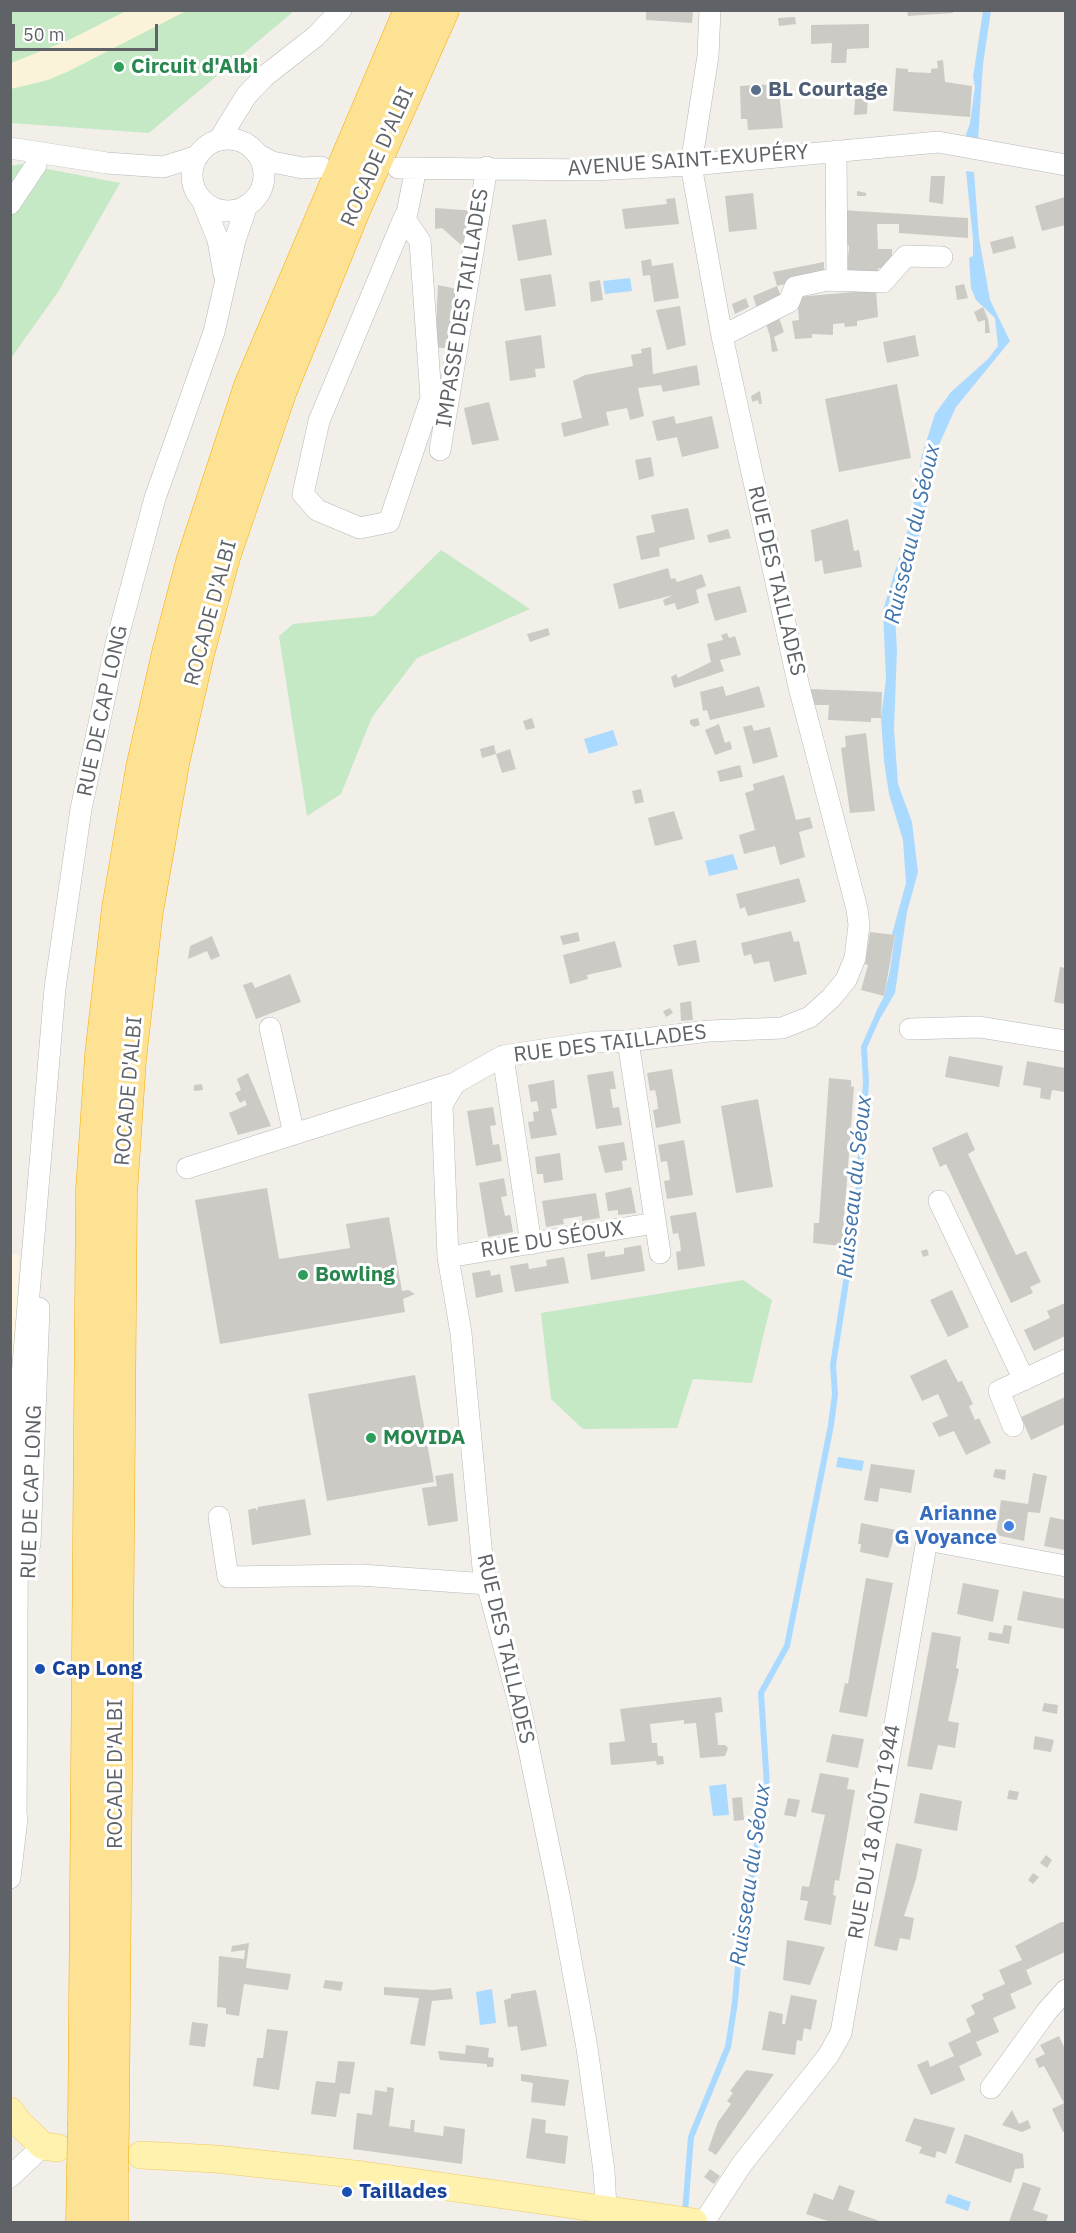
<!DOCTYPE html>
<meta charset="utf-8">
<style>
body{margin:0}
#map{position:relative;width:1076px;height:2233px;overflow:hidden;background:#f1efe8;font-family:"IBM Plex Sans",sans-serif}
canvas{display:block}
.frame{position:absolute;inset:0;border:12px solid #5f6368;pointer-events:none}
.scale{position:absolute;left:12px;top:24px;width:146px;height:27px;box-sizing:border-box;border:3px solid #5f6368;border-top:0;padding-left:8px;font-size:18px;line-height:21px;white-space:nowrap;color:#5f6368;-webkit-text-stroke:4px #fff;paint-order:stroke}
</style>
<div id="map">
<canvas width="1076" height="2233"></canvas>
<div class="frame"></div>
<div class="scale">50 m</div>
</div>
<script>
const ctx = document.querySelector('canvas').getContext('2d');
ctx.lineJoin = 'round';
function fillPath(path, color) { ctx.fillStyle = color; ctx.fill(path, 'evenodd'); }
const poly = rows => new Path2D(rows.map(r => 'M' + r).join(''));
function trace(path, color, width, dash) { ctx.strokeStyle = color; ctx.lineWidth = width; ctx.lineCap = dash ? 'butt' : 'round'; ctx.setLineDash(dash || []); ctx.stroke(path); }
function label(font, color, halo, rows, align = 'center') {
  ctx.font = font + ' "IBM Plex Sans",sans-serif'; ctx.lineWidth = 6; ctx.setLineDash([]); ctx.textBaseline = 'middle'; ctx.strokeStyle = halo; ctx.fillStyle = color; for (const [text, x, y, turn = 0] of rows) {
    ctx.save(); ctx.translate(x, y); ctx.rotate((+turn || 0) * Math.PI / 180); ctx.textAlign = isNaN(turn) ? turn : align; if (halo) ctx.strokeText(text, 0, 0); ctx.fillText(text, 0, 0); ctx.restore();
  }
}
const commercial = poly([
 [10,1255,19,1255,11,1498]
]);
const green = poly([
 [10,11,294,11,149,133,11,123],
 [21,164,120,183,58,292,11,358,11,166],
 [441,550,530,609,417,658,372,717,341,794,307,816,279,636,293,624,374,616],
 [743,1280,772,1300,752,1383,693,1379,677,1428,583,1429,551,1399,541,1313]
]);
const sand = poly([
 [128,10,186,11,69,71,48,80,11,89,11,63,69,40]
]);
const water = poly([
 [983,11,991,11,983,64,978,140,965,138,970,123,975,87,973,77],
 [966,171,974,172,979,238,990,300,1010,341,956,407,938,447,923,522,895,615,897,651,894,729,898,784,912,822,918,872,907,912,895,993,881,1017,875,1014,884,996,890,970,895,936,892,934,906,883,903,840,889,794,884,761,881,718,886,679,883,610,912,516,922,455,935,414,951,392,988,359,998,346,995,318,976,300,971,288,969,258,973,256,973,239],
 [630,278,632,291,605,294,603,281],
 [613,730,618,745,589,754,584,739],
 [733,854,738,869,709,876,705,861],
 [838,1457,864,1461,862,1471,836,1467],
 [726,1784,729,1815,713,1816,709,1786],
 [492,1989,496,2023,480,2025,476,1992],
 [948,2194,971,2202,968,2211,945,2203]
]);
const stream = poly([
 [685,2213,691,2137,728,2047,735,2002,739,1952,767,1786,761,1693,787,1646,831,1425,835,1394,833,1365,857,1211,866,1082,864,1047,881,1009]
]);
const building = poly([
 [646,10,693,10,692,23,646,20],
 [907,10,953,10,953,13,908,16],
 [795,17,796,24,779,26,778,18],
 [869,24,869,48,847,49,846,63,831,63,832,43,811,44,811,25],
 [943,60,945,82,972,86,970,117,893,111,896,68,908,69,908,72,931,73,931,69,938,68,937,61],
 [778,84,783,128,748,130,747,119,741,119,740,86],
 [856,89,868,90,867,114,854,115],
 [931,176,945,176,943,204,929,202],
 [857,191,866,193,866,196,857,196],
 [753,193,757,229,729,232,725,196],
 [1065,197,1065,225,1042,231,1035,206],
 [675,198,679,224,625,229,622,209,667,204,666,199],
 [435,208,477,211,470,253,442,228,435,229],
 [841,210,968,218,968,238,899,233,899,224,877,224,878,249,892,249,892,269,878,268,877,277,847,277,843,257,848,257,849,248,848,244,840,244],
 [546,219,552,255,518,261,512,225],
 [1013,236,1016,248,993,254,990,242],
 [651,259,652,266,673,263,679,298,654,302,650,275,643,276,641,261],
 [824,262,824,275,777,286,782,299,758,312,753,296,777,286,773,272],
 [551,274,556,306,525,311,520,279],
 [600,280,603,300,591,302,589,282],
 [964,284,968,298,957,300,955,286],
 [438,285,462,290,452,349,435,347],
 [876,290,878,317,857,321,857,326,845,327,844,323,833,324,833,335,812,334,812,338,795,339,792,321,799,320,797,297],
 [746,298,749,307,735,314,732,304],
 [680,306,686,345,667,350,656,310],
 [983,307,988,319,990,333,985,333,985,320,978,322,974,312],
 [778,315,784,332,774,337,778,351,772,352,770,336,765,321],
 [541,335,545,368,535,369,536,377,510,381,505,341],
 [915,335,919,356,887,363,883,342],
 [651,347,653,374,697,365,700,385,663,392,661,385,638,388,644,416,630,420,627,408,606,412,609,425,564,437,561,423,582,418,573,381,585,375,633,366,631,355,642,353,641,349],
 [897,384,911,458,839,472,825,399],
 [760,391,762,404,759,404,758,400,752,402,751,396],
 [489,402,499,440,472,445,464,408],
 [674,416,676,424,712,416,719,448,682,457,677,437,657,441,652,421],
 [651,457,654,476,639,480,635,460],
 [688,508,695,539,659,548,660,556,641,560,636,536,655,532,651,515],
 [848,519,854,551,859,550,862,567,824,574,822,560,815,562,811,530],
 [728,529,731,538,709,543,707,535],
 [668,568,671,579,675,578,677,582,702,574,706,586,696,590,699,603,677,610,675,603,665,606,663,600,673,595,619,609,613,584],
 [740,586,747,612,715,621,707,594],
 [548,628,550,635,530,642,527,634],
 [727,633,729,638,735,636,741,655,720,660,724,671,674,688,671,677,676,674,678,678,711,662,707,644,723,640,721,635],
 [723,686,726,696,759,686,765,707,710,720,707,710,703,711,700,692],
 [810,689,882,692,881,718,871,718,871,722,828,720,829,705,810,705],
 [532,718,535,728,526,730,523,721],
 [698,718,700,725,694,727,690,724,690,720],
 [719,724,725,743,730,741,732,749,715,755,705,730],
 [752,725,754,731,770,727,778,757,753,764,743,727],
 [866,733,875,811,850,813,841,748,846,747,845,736],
 [494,745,496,754,482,758,480,749],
 [510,749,516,769,502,773,496,754],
 [740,765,743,777,720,782,717,771],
 [784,775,796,820,810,817,813,828,799,832,805,857,780,865,775,846,744,854,739,835,755,830,745,793,754,790,753,784],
 [641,789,644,802,635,804,632,791],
 [674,811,683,839,655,846,648,818],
 [799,878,806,902,748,916,745,907,740,909,736,894],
 [791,931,794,942,799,941,807,974,774,982,769,961,754,964,751,954,744,956,741,943],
 [578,932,580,941,563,945,560,936],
 [870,932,895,935,884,996,861,990,868,965,865,964],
 [212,936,220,956,211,960,207,951,188,959,190,946],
 [696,940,700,962,678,966,673,945],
 [615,941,622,967,587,975,588,979,570,984,563,955],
 [1060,967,1065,968,1065,1004,1054,1002],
 [290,974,301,1002,256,1019,243,985,252,982,255,988],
 [691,1001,693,1020,681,1021,680,1003],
 [670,1008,673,1013,666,1017,663,1011],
 [949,1056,1003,1066,999,1087,945,1077],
 [1027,1061,1065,1068,1065,1092,1052,1090,1050,1100,1040,1098,1041,1088,1023,1085],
 [672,1069,681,1123,656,1128,653,1110,658,1109,657,1099,655,1090,650,1091,647,1073],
 [613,1071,616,1089,610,1089,613,1108,619,1107,622,1125,596,1129,587,1075],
 [248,1073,271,1126,238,1135,229,1113,247,1105,245,1100,240,1103,235,1093,241,1090,237,1079],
 [829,1078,851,1080,851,1086,854,1087,842,1246,813,1243,814,1223,819,1223],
 [554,1080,557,1108,551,1109,557,1135,531,1139,528,1122,534,1121,533,1112,539,1111,537,1101,531,1102,528,1085],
 [202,1084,203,1090,194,1091,194,1085],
 [758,1099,773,1187,736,1193,721,1106],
 [493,1107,496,1125,490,1126,493,1145,499,1144,502,1161,476,1166,467,1111],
 [967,1132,975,1150,968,1154,1016,1255,1026,1251,1041,1282,1030,1287,1033,1293,1011,1303,946,1164,940,1167,932,1148],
 [684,1140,693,1195,667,1199,664,1181,670,1180,667,1161,661,1162,658,1145],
 [624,1142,627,1160,622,1161,623,1170,605,1173,598,1146],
 [560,1153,563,1180,544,1183,543,1174,537,1174,535,1157],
 [504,1178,507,1196,501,1197,505,1216,510,1215,513,1232,488,1237,479,1183],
 [631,1187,636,1213,618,1215,618,1210,608,1211,605,1193],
 [267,1188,279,1259,350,1248,346,1224,389,1217,402,1291,408,1290,415,1294,403,1299,405,1312,220,1344,195,1200],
 [596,1193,600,1218,582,1221,582,1216,563,1219,564,1224,546,1227,542,1201],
 [696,1212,705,1266,678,1270,676,1252,681,1251,680,1242,678,1233,673,1234,670,1216],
 [641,1245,645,1271,591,1280,587,1254,605,1251,605,1257,624,1254,624,1248],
 [927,1249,929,1255,923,1257,921,1251],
 [564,1257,569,1283,515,1292,510,1266,528,1263,529,1269,547,1266,546,1260],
 [490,1270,491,1276,500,1274,503,1292,476,1298,472,1273],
 [952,1290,969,1327,948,1337,930,1300],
 [1065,1303,1065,1336,1034,1351,1024,1330,1050,1318,1047,1311],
 [946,1359,958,1382,962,1381,973,1404,969,1406,975,1420,979,1418,991,1443,966,1455,954,1431,939,1437,932,1423,948,1416,938,1394,922,1401,910,1376],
 [415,1375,434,1482,327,1501,308,1394],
 [1065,1397,1065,1424,1031,1440,1021,1417],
 [871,1464,915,1470,911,1493,880,1488,878,1502,864,1500],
 [995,1469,1006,1470,1005,1480,993,1477],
 [453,1473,458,1521,428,1526,422,1488,437,1486,435,1476],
 [1033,1473,1047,1476,1040,1513,1028,1512,1024,1541,996,1535,1001,1500,1028,1504],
 [305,1499,311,1535,252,1545,248,1510,255,1508,257,1511,258,1507],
 [1050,1517,1065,1520,1065,1550,1044,1546],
 [861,1523,896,1530,888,1558,860,1552,861,1544,858,1544],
 [866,1578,893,1583,867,1717,839,1712,845,1683,848,1684],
 [963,1583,999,1590,993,1622,957,1614],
 [1023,1591,1065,1599,1065,1629,1017,1620],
 [1004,1625,1012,1626,1009,1644,988,1640,989,1632,1002,1634],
 [932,1632,961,1637,956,1668,959,1669,948,1721,959,1723,955,1748,938,1745,932,1770,907,1766],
 [721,1697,723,1712,715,1713,718,1745,725,1745,728,1748,725,1756,700,1758,696,1723,684,1724,684,1720,650,1724,652,1743,657,1743,658,1756,663,1756,664,1764,657,1765,656,1761,611,1765,609,1743,625,1741,620,1709],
 [1044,1703,1058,1705,1057,1714,1042,1711],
 [832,1734,864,1739,858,1768,826,1762],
 [1035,1736,1054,1740,1051,1752,1033,1749],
 [820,1773,849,1778,847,1789,855,1790,839,1881,835,1880,833,1895,836,1896,831,1925,804,1920,808,1901,800,1900,802,1886,809,1887,825,1815,811,1812],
 [1009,1790,1019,1792,1017,1800,1007,1799],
 [920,1793,962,1801,957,1831,914,1823],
 [742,1797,744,1820,734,1821,732,1798],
 [788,1798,800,1800,796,1817,784,1815],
 [896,1843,922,1849,916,1879,904,1916,914,1918,910,1940,900,1938,897,1951,874,1946],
 [1046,1855,1052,1860,1047,1868,1040,1863],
 [1033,1873,1039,1877,1033,1884,1028,1880],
 [1061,1922,1065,1922,1065,1952,1026,1970,1032,1984,1010,1994,1016,2008,993,2018,999,2032,976,2042,982,2055,959,2066,965,2080,931,2095,917,2065,928,2060,930,2067,954,2056,948,2043,971,2032,966,2019,975,2014,971,2005,984,1999,982,1994,1005,1984,999,1970,1022,1960,1015,1946],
 [787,1940,825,1947,810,1985,783,1980],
 [249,1943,246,1968,291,1974,288,1990,244,1984,239,2016,226,2014,226,2008,217,2007,219,1956,244,1959,245,1950,231,1952,232,1946],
 [325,1980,343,1982,341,1991,323,1988],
 [384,1987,433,1990,451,1988,453,1999,432,2001,425,2046,410,2044,419,1998,384,1995],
 [536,1990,547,2046,521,2051,517,2026,508,2027,504,2000,511,1998,511,1994],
 [791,1995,817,2000,811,2030,804,2028,802,2041,797,2040,795,2055,762,2050,769,2011,783,2014,782,2024,785,2024],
 [192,2022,208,2024,205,2047,189,2045],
 [267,2029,288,2031,279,2090,253,2086,257,2058,263,2058],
 [1059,2036,1065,2049,1065,2131,1063,2132,1052,2109,1064,2103,1044,2066,1039,2068,1035,2059,1045,2054,1040,2045],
 [466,2045,489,2048,488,2057,494,2058,493,2067,487,2067,487,2064,440,2060,438,2051,465,2054],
 [338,2061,355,2062,350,2094,340,2093,336,2117,311,2114,316,2081,335,2083],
 [746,2070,774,2074,716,2155,708,2150,718,2122,731,2104,727,2101,733,2093,730,2091],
 [521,2074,569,2080,565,2106,531,2102,533,2083,521,2081],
 [387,2087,394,2088,389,2126,410,2129,411,2120,415,2120,414,2132,443,2136,444,2126,465,2129,462,2164,353,2149,357,2113,372,2115,375,2090,387,2092],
 [1012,2110,1019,2124,1028,2120,1031,2128,1022,2132,1002,2125],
 [532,2118,546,2120,545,2133,568,2136,565,2164,526,2158],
 [914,2118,955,2128,946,2154,937,2151,935,2158,919,2153,922,2147,905,2141],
 [965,2134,1023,2154,1024,2168,1015,2169,1011,2183,955,2163],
 [710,2169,720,2176,714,2184,704,2177],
 [1023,2182,1041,2188,1033,2210,1048,2215,1046,2222,1009,2222],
 [839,2185,855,2191,848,2210,882,2222,831,2222,806,2214,814,2193,833,2200]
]);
const minor = poly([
 '192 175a36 36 0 1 1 72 0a36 36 0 1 1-72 0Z',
 [219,140,246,96,265,76,316,36,341,10],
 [10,148,107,163,163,167,198,156],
 [836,151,837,281],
 [257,154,272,162,303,168,321,167],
 [398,168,593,170,691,165,938,142,1066,165],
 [202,200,218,240,224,274],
 [10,204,36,165,38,153],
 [404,218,420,241,431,398,389,522,360,528,317,510,303,494,319,421,404,218,407,213,416,168],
 [722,336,789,302,795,287,828,280,883,282,906,256,942,257],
 [440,450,487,167],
 [270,1028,294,1134],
 [910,1029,979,1027,1066,1041],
 [628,1041,660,1253],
 [503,1056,531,1244],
 [187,1168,455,1083],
 [939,1201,1024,1380],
 [448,1257,655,1223],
 [1013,1426,999,1391,1066,1360],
 [219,1517,228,1577,360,1575,487,1584],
 [30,1544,39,1308],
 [16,1830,18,1423,55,988,81,809,116,644,155,498,214,332,235,240,247,205],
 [10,1878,17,1818],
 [991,2088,1047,2011,1066,1990],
 [10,2177,43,2146],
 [606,2208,604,2171,587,2048,559,1895,521,1711,483,1568,461,1333,448,1257,442,1105,455,1083,503,1056,595,1042,628,1041,709,1031,782,1028,810,1017,831,998,846,980,855,958,859,925,857,909,799,687,722,336,691,165,708,56,710,10],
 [704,2222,742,2164,828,2056,841,2033,927,1540,1066,1566]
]);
const major = poly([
 [10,2111,18,2122,43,2146,58,2148],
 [141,2155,216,2159,363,2175,694,2222]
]);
const highway = poly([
 [84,2123,92,1189,101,1055,118,908,142,768,168,653,192,562,250,386,410,10],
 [113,2126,121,1195,130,1060,147,911,174,759,198,654,224,557,281,390,355,208,443,10],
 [112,2171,112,2222],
 [82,2222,83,2169]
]);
const highwayBridge = poly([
 [83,2169,84,2123],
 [112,2171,113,2126]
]);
const markers = [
 [119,67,6,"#2e9e5b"],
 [756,90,6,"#5c6f8a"],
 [303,1275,6,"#2e9e5b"],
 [371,1438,6,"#2e9e5b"],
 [1009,1526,6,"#3f7fe0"],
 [40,1669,6,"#1a4fb4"],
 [347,2192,6,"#1a4fb4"]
];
const leisureNames = [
 ["Circuit d'Albi",131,67],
 ["Bowling",315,1275],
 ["MOVIDA",383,1438]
];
const serviceNames = [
 ["BL Courtage",768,90]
];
const streetNames = [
 ["ROCADE D'ALBI",378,157,-66],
 ["AVENUE SAINT-EXUPÉRY",688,161,-4],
 ["IMPASSE DES TAILLADES",463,308,-81],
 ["RUE DES TAILLADES",776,581,77],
 ["ROCADE D'ALBI",211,613,-75],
 ["RUE DE CAP LONG",103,711,-78],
 ["RUE DES TAILLADES",610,1044,-7],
 ["ROCADE D'ALBI",129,1091,-85],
 ["RUE DU SÉOUX",552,1240,-9],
 ["RUE DE CAP LONG",32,1492,-88],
 ["RUE DES TAILLADES",505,1649,77],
 ["ROCADE D'ALBI",116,1774,-90],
 ["RUE DU 18 AOÛT 1944",875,1832,-80]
];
const shopNames = [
 ["Arianne",997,1514],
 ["G Voyance",997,1538]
];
const transitNames = [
 ["Cap Long",52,1669],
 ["Taillades",359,2192]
];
const waterNames = [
 ["Ruisseau du Séoux",913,534,-77],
 ["Ruisseau du Séoux",855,1187,-84],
 ["Ruisseau du Séoux",751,1875,-82]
];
fillPath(commercial, '#fef7e0');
fillPath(green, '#c5e8c5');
fillPath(sand, '#fbf3d9');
fillPath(water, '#aadaff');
trace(stream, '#aadaff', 6);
fillPath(building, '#cccac5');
trace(minor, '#b5b8bc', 22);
trace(major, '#f2c960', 28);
trace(highway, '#f9ab00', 33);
trace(minor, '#fff', 21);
trace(major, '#fff2af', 27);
trace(highway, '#fde293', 32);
trace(highwayBridge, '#f9ab00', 33, []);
trace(highwayBridge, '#fde293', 32);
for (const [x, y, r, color] of markers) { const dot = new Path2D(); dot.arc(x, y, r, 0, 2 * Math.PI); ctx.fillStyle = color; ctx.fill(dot); trace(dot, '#fff', 2); }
label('bold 21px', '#27864d', '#fff', leisureNames, 'left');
label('bold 21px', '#4e5e75', '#fff', serviceNames, 'left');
label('21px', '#5f6368', '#fff', streetNames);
label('bold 21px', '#366cbe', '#fff', shopNames, 'right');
label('bold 21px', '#164399', '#fff', transitNames, 'left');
label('italic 22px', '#4174aa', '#fff', waterNames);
</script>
